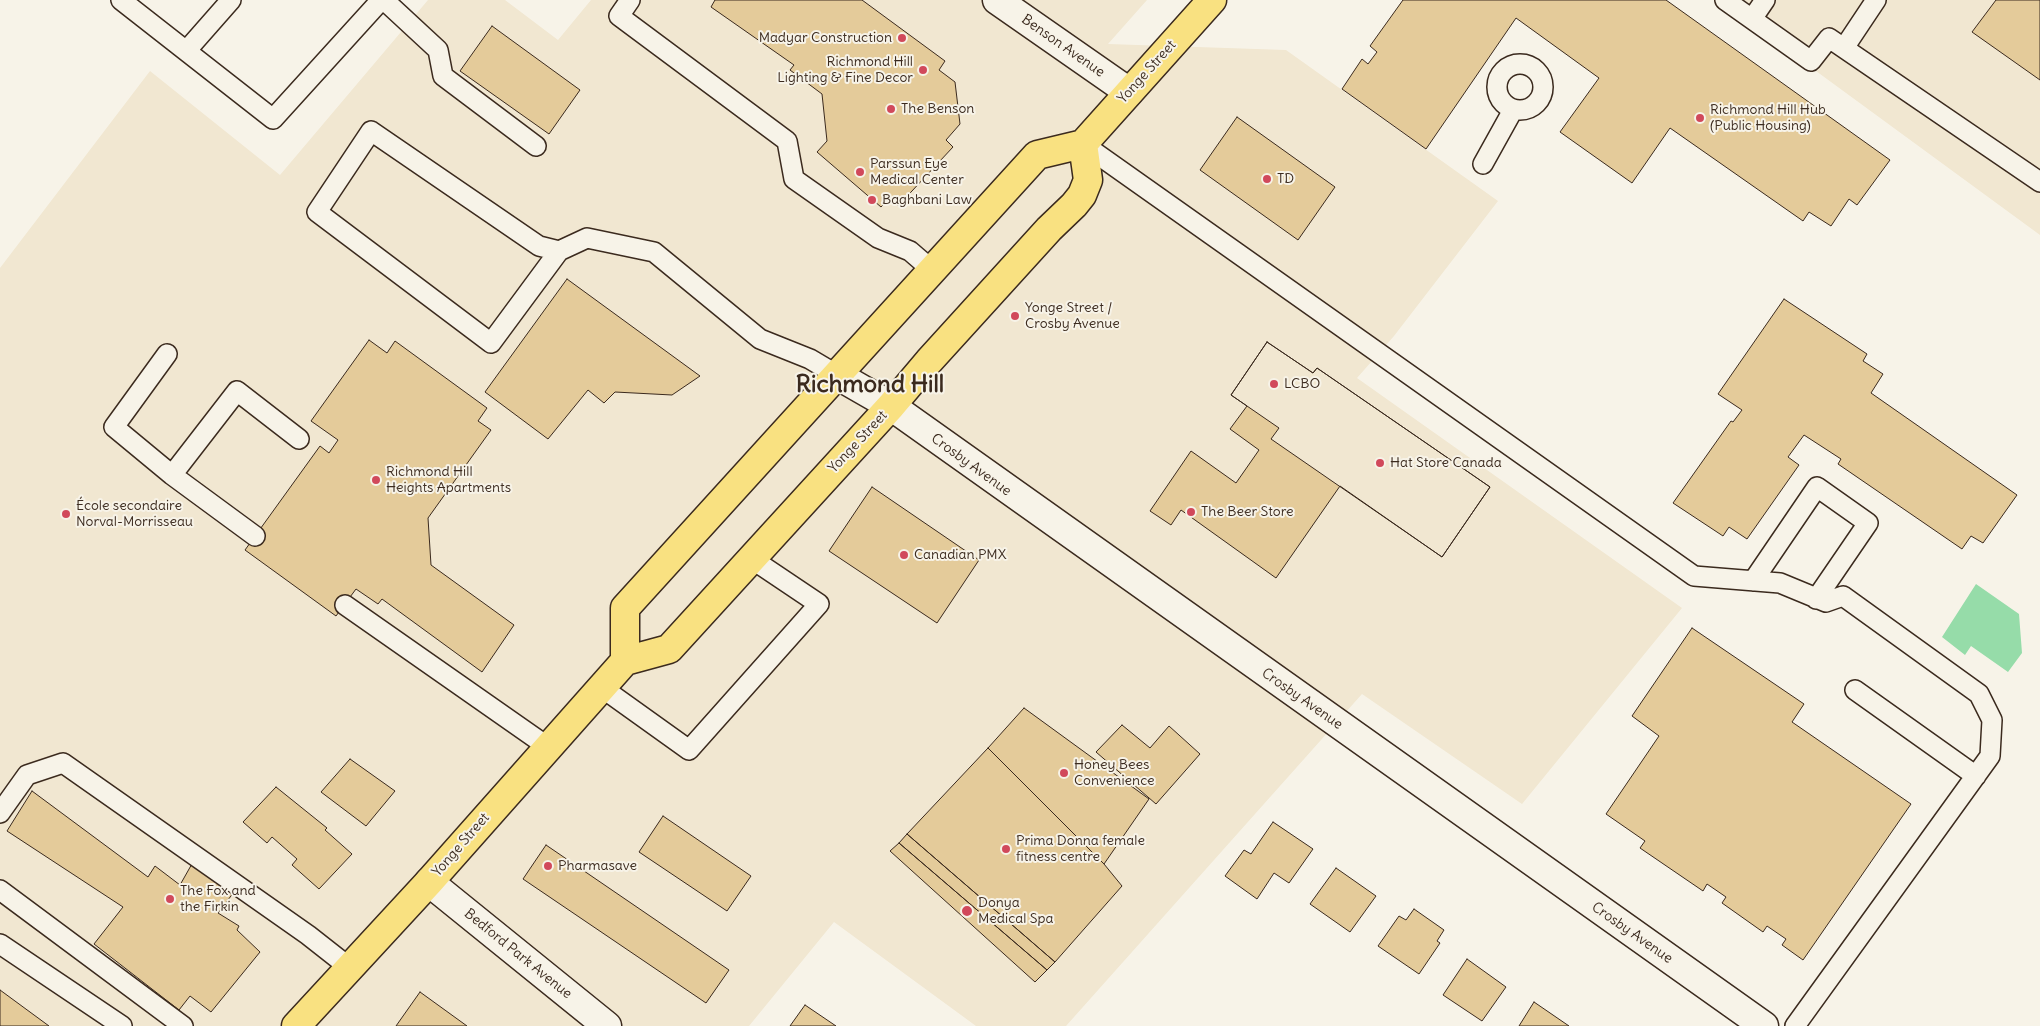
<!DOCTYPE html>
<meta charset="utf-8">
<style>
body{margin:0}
canvas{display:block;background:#f7f3e8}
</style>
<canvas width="2040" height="1026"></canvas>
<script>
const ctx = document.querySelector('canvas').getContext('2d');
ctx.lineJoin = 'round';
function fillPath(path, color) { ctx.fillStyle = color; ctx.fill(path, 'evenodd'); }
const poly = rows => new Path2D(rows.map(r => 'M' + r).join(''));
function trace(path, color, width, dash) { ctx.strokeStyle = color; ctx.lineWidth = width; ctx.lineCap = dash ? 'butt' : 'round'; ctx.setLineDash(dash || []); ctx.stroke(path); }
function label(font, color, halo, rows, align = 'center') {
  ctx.font = font + ' Delius,sans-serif'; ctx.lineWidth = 4; ctx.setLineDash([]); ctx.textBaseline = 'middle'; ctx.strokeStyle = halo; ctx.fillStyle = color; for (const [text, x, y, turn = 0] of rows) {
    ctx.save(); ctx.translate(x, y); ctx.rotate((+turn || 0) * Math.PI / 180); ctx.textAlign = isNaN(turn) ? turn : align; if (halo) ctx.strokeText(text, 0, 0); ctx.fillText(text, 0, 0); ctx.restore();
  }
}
const built = poly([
 [428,0,505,0,558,40,591,0,1147,0,1108,44,1286,50,1498,201,1394,336,1357,378,1682,608,1522,804,1362,694,1066,1026,976,1026,834,922,749,1026,0,1026,0,268,150,71,280,175],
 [1719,0,2040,0,2040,235]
]);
const green = poly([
 [1976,584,2019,614,2022,653,2008,672,1971,646,1965,655,1942,637]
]);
const building = poly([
 [715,0,862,0,945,61,939,70,955,82,960,124,946,140,953,147,898,206,890,198,881,207,817,152,827,141,822,94,790,70,794,65,711,7,715,0],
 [1403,0,1666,0,1890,160,1857,205,1849,199,1831,226,1809,212,1803,221,1670,128,1632,183,1560,132,1599,78,1516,18,1426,149,1342,89,1362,59,1368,64,1377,52,1370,46,1403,0],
 [1996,0,2040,0,2040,80,1972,32,1996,0],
 [492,26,580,90,549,134,460,71,492,26],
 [1237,117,1335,187,1298,240,1200,170,1237,117],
 [567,279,700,376,672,395,615,392,604,403,588,390,548,439,485,392,567,279],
 [1784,299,1867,354,1863,361,1883,374,1871,393,2017,495,1983,543,1971,536,1962,549,1838,464,1841,459,1804,435,1788,457,1799,465,1747,539,1729,527,1723,536,1673,503,1731,421,1733,422,1742,410,1718,394,1784,299],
 [369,340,387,353,395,341,487,408,478,421,491,430,428,518,431,565,514,625,482,672,382,599,378,604,356,589,336,616,245,550,320,446,329,453,338,440,311,421,369,340],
 [1267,342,1313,373,1317,368,1490,487,1442,557,1271,439,1279,428,1231,395,1267,342],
 [1267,342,1313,373,1317,368,1490,487,1442,557,1340,486,1276,578,1181,510,1171,525,1150,511,1191,451,1236,483,1259,450,1230,429,1247,406,1231,395,1267,342],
 [872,487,979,560,937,623,829,551,872,487],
 [1692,628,1804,704,1792,722,1911,804,1803,960,1782,945,1786,939,1767,926,1763,932,1722,903,1726,897,1707,884,1703,891,1640,848,1645,841,1606,814,1659,736,1632,716,1692,628],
 [1024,708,1149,799,1104,864,988,748,1024,708],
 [1122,725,1150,748,1169,726,1200,754,1156,804,1096,752,1122,725],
 [988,748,1104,864,1122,886,1055,962,907,834,988,748],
 [350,759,395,791,366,826,321,792,350,759],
 [276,787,327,828,325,830,352,854,319,889,292,865,297,859,272,837,267,843,243,822,276,787],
 [32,791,148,877,155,866,180,885,193,862,234,892,218,913,239,926,237,930,260,952,211,1012,190,996,179,1010,94,944,123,907,7,831,32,791],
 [663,816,751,876,727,911,639,852,663,816],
 [1273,822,1313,849,1289,883,1274,873,1257,899,1225,876,1244,850,1251,854,1273,822],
 [907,834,1055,962,1047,970,899,843,907,834],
 [899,843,1047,970,1035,982,890,851,899,843],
 [546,845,729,970,706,1003,523,879,546,845],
 [1336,868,1376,896,1350,932,1310,904,1336,868],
 [1414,909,1444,930,1437,941,1440,943,1419,974,1378,946,1399,916,1406,920,1414,909],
 [1467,959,1506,987,1482,1021,1443,995,1467,959],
 [0,990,49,1026,0,1026,0,990],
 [420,992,467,1026,396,1026,420,992],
 [1534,1002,1569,1026,1519,1026,1534,1002],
 [805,1005,836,1026,790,1026,805,1005]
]);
const service = poly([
 [121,0,273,119,381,0],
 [384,0,438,50,443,76,536,146],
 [630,0,619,16,787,141,794,179,878,238,910,251,932,270],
 [1725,0,1811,61,1829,38,2040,182],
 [1752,19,1765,0],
 [1844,48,1876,0],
 [187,50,231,0],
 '1497 87a23 23 0 1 1 46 0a23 23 0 1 1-46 0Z',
 [1083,144,1694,576,1780,583,1826,602,1843,596,1979,694,1992,720,1990,756,1795,1026],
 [1483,164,1513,110],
 [559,251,491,343,317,212,371,131,539,246,559,251,587,238,654,252,760,339,810,359,837,375],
 [167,354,114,427,172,475],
 [255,536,172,475,237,391,299,439],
 [1753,581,1817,487,1868,523,1816,599],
 [345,605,548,747],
 [601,687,689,750,819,604,752,559],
 [1855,690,1976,776],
 [0,813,27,775,63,763,308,935,350,968],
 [0,890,183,1026],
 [0,944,122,1026]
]);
const minor = poly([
 [997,0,1129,92],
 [429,882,607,1026]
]);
const tertiary = poly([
 [837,375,891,406,1764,1026]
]);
const primary = poly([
 [625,661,625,608,1037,155,1083,144,1212,0],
 [296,1026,429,882,625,661,669,649,891,406,929,361,1049,229,1074,205,1082,195,1088,180,1083,144]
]);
const markers = [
 [902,38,5,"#d1495b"],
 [923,70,5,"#d1495b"],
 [891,109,5,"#d1495b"],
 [1700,118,5,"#d1495b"],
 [860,172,5,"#d1495b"],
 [1267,179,5,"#d1495b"],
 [872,200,5,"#d1495b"],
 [1015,316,5,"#d1495b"],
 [1274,384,5,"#d1495b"],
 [1380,463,5,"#d1495b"],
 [376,480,5,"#d1495b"],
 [1191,512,5,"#d1495b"],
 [66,514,5,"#d1495b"],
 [904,555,5,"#d1495b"],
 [1064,773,5,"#d1495b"],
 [1006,849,5,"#d1495b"],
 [548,866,5,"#d1495b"],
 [170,899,5,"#d1495b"],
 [967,911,6,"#d1495b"]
];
const poiNames = [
 ["Madyar Construction",892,38,"right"],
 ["Richmond Hill",913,62,"right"],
 ["Lighting & Fine Decor",913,78,"right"],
 ["The Benson",901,109],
 ["Richmond Hill Hub",1710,110],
 ["(Public Housing)",1710,126],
 ["Parssun Eye",870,164],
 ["Medical Center",870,180],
 ["TD",1277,179],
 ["Baghbani Law",882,200],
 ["Yonge Street /",1025,308],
 ["Crosby Avenue",1025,324],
 ["LCBO",1284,384],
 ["Hat Store Canada",1390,463],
 ["Richmond Hill",386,472],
 ["Heights Apartments",386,488],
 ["École secondaire",76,506],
 ["Norval-Morrisseau",76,522],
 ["The Beer Store",1201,512],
 ["Canadian PMX",914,555],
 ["Honey Bees",1074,765],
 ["Convenience",1074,781],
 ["Prima Donna female",1016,841],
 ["fitness centre",1016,857],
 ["Pharmasave",558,866],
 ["The Fox and",180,891],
 ["the Firkin",180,907],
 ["Donya",978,903],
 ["Medical Spa",978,919]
];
const streetNames = [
 ["Benson Avenue",1063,46,35],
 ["Yonge Street",1147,72,-48],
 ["Yonge Street",858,442,-47],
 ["Crosby Avenue",971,465,36],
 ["Crosby Avenue",1302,699,35],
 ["Yonge Street",461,845,-49],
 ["Crosby Avenue",1632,933,35],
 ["Bedford Park Avenue",518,954,39]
];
const townNames = [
 ["Richmond Hill",870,385]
];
fillPath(built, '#f1e7d1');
fillPath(green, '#96dca9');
fillPath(building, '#e4cb9a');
trace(building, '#3b2a1e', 1);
trace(service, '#3b2a1e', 22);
trace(minor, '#3b2a1e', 31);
trace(tertiary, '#3b2a1e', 31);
trace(primary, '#3b2a1e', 31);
trace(service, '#f7f3e8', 19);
trace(minor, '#f7f3e8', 28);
trace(tertiary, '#f7f3e8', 28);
trace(primary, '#f9e181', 28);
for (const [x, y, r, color] of markers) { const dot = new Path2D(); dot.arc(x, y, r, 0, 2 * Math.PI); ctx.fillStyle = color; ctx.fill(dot); trace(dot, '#f7f3e8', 2); }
label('14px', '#3b2a1e', '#f7f3e8', poiNames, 'left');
label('14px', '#3b2a1e', '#f7f3e8', streetNames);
label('bold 24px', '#3b2a1e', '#f7f3e8', townNames);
</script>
